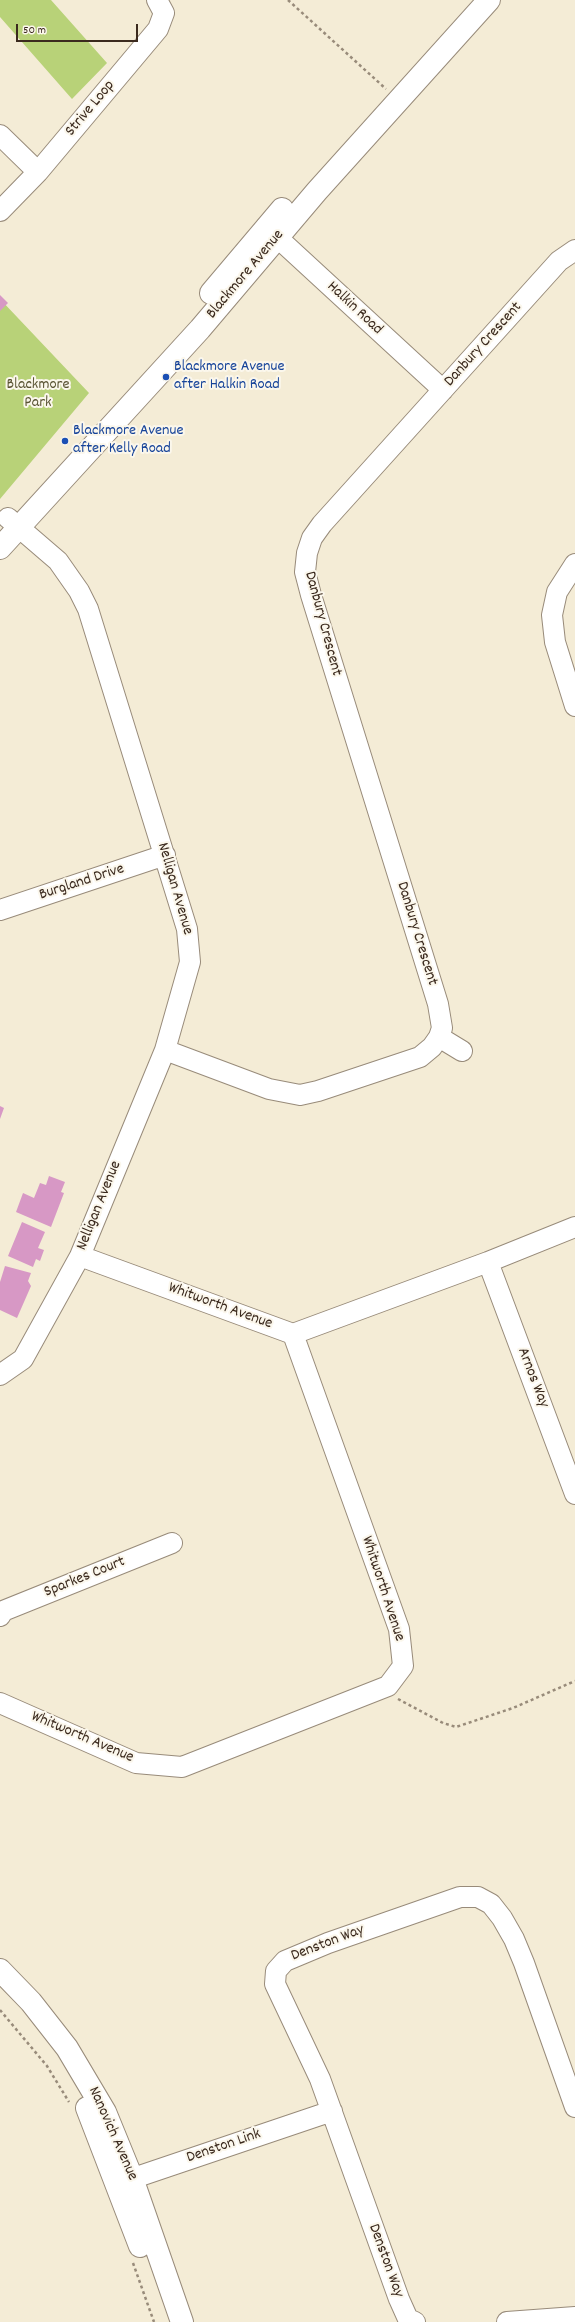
<!DOCTYPE html>
<style>
body{margin:0}
#map{position:relative;width:575px;height:2322px;overflow:hidden;background:#f4ecd6;font-family:Dekko,sans-serif}
canvas{display:block}
.scale{position:absolute;left:16px;top:24px;width:122px;height:18px;box-sizing:border-box;border:2px solid #3b2a1e;border-top:0;padding-left:5px;font-size:12px;line-height:14px;white-space:nowrap;color:#3b2a1e;-webkit-text-stroke:3px #fbf7ec;paint-order:stroke}
</style>
<div id="map">
<canvas width="575" height="2322"></canvas>
<div class="scale">50 m</div>
</div>
<script>
const ctx = document.querySelector('canvas').getContext('2d');
ctx.lineJoin = 'round';
function fillPath(path, color) { ctx.fillStyle = color; ctx.fill(path, 'evenodd'); }
const poly = rows => new Path2D(rows.map(r => 'M' + r).join(''));
function trace(path, color, width, dash) { ctx.strokeStyle = color; ctx.lineWidth = width; ctx.lineCap = dash ? 'butt' : 'round'; ctx.setLineDash(dash || []); ctx.stroke(path); }
function label(font, color, halo, rows, align = 'center') {
  ctx.font = font + ' Dekko,sans-serif'; ctx.lineWidth = 4; ctx.setLineDash([]); ctx.textBaseline = 'middle'; ctx.strokeStyle = halo; ctx.fillStyle = color; for (const [text, x, y, turn = 0] of rows) {
    ctx.save(); ctx.translate(x, y); ctx.rotate((+turn || 0) * Math.PI / 180); ctx.textAlign = isNaN(turn) ? turn : align; if (halo) ctx.strokeText(text, 0, 0); ctx.fillText(text, 0, 0); ctx.restore();
  }
}
const green = poly([
 [0,0,51,0,107,63,72,99,0,17],
 [0,299,89,393,0,499]
]);
const building = poly([
 [0,295,8,303,0,311],
 [0,1106,4,1108,0,1119],
 [49,1176,65,1182,61,1192,64,1193,51,1227,16,1212,23,1193,34,1198,40,1183,46,1185],
 [22,1222,45,1232,38,1248,44,1250,40,1261,36,1259,33,1267,8,1256],
 [5,1266,31,1273,28,1281,31,1286,17,1318,0,1310,0,1282]
]);
const path = poly([
 [288,0,386,89],
 [398,1699,443,1723,456,1727,513,1708,575,1681],
 [0,2010,47,2066,69,2102],
 [133,2263,154,2322]
]);
const minor = poly([
 [0,135,38,172],
 [0,211,38,172,158,29,164,13,157,0],
 [266,227,443,390],
 [575,564,557,592,552,615,555,642,575,706],
 [0,910,165,855],
 [439,1037,462,1051],
 [165,1050,269,1089,300,1095,318,1091,420,1057,432,1047,439,1037,442,1028,438,1004,311,595,305,572,307,553,312,538,322,524,559,261,575,250],
 [488,1262,575,1494],
 [293,1334,488,1262,575,1227],
 [0,1375,23,1359,80,1256,165,1050,190,962,187,929,88,609,79,591,58,561,8,518],
 [0,1616,3,1611,172,1543],
 [0,1703,136,1763,182,1767,388,1686,403,1666,399,1629,293,1334,80,1256],
 [116,2184,332,2111],
 [415,2322,408,2319,399,2299,320,2079,275,1984,276,1971,285,1961,328,1943,460,1897,478,1897,491,1904,502,1918,514,1939,524,1963,575,2107],
 [507,2322,575,2317]
]);
const tertiary = poly([
 [211,293,282,209],
 [0,548,200,329,317,191,489,0],
 [0,1970,31,2002,67,2048,105,2112,132,2178,182,2322],
 [87,2108,140,2246]
]);
const markers = [
 [166,377,4,"#1a4fb4"],
 [65,441,4,"#1a4fb4"]
];
const streetNames = [
 ["Strive Loop",91,109,-50],
 ["Blackmore Avenue",246,275,-50],
 ["Halkin Road",354,309,43],
 ["Danbury Crescent",484,345,-48],
 ["Danbury Crescent",322,624,75],
 ["Burgland Drive",82,883,-18],
 ["Nelligan Avenue",174,889,74],
 ["Danbury Crescent",416,934,73],
 ["Nelligan Avenue",100,1206,-68],
 ["Whitworth Avenue",220,1307,20],
 ["Arnos Way",532,1378,69],
 ["Sparkes Court",85,1578,-22],
 ["Whitworth Avenue",382,1589,72],
 ["Whitworth Avenue",82,1738,23],
 ["Denston Way",328,1944,-21],
 ["Nanovich Avenue",112,2134,66],
 ["Denston Link",224,2147,-19],
 ["Denston Way",385,2261,70]
];
const transitNames = [
 ["Blackmore Avenue",174,368],
 ["after Halkin Road",174,386],
 ["Blackmore Avenue",73,432],
 ["after Kelly Road",73,450]
];
const parkNames = [
 ["Blackmore",38,386],
 ["Park",38,404]
];
fillPath(green, '#b8d278');
fillPath(building, '#d798c5');
trace(minor, '#988b7a', 22);
trace(tertiary, '#988b7a', 24);
trace(path, '#988b7a', 2.5, [3, 3]);
trace(minor, '#fff', 20);
trace(tertiary, '#fff', 22);
for (const [x, y, r, color] of markers) { const dot = new Path2D(); dot.arc(x, y, r, 0, 2 * Math.PI); ctx.fillStyle = color; ctx.fill(dot); trace(dot, '#fbf7ec', 1.5); }
label('16px', '#3b2a1e', '#fbf7ec', streetNames);
label('16px', '#164399', '#fbf7ec', transitNames, 'left');
label('16px', '#5a5434', '#fbf7ec', parkNames);
</script>
